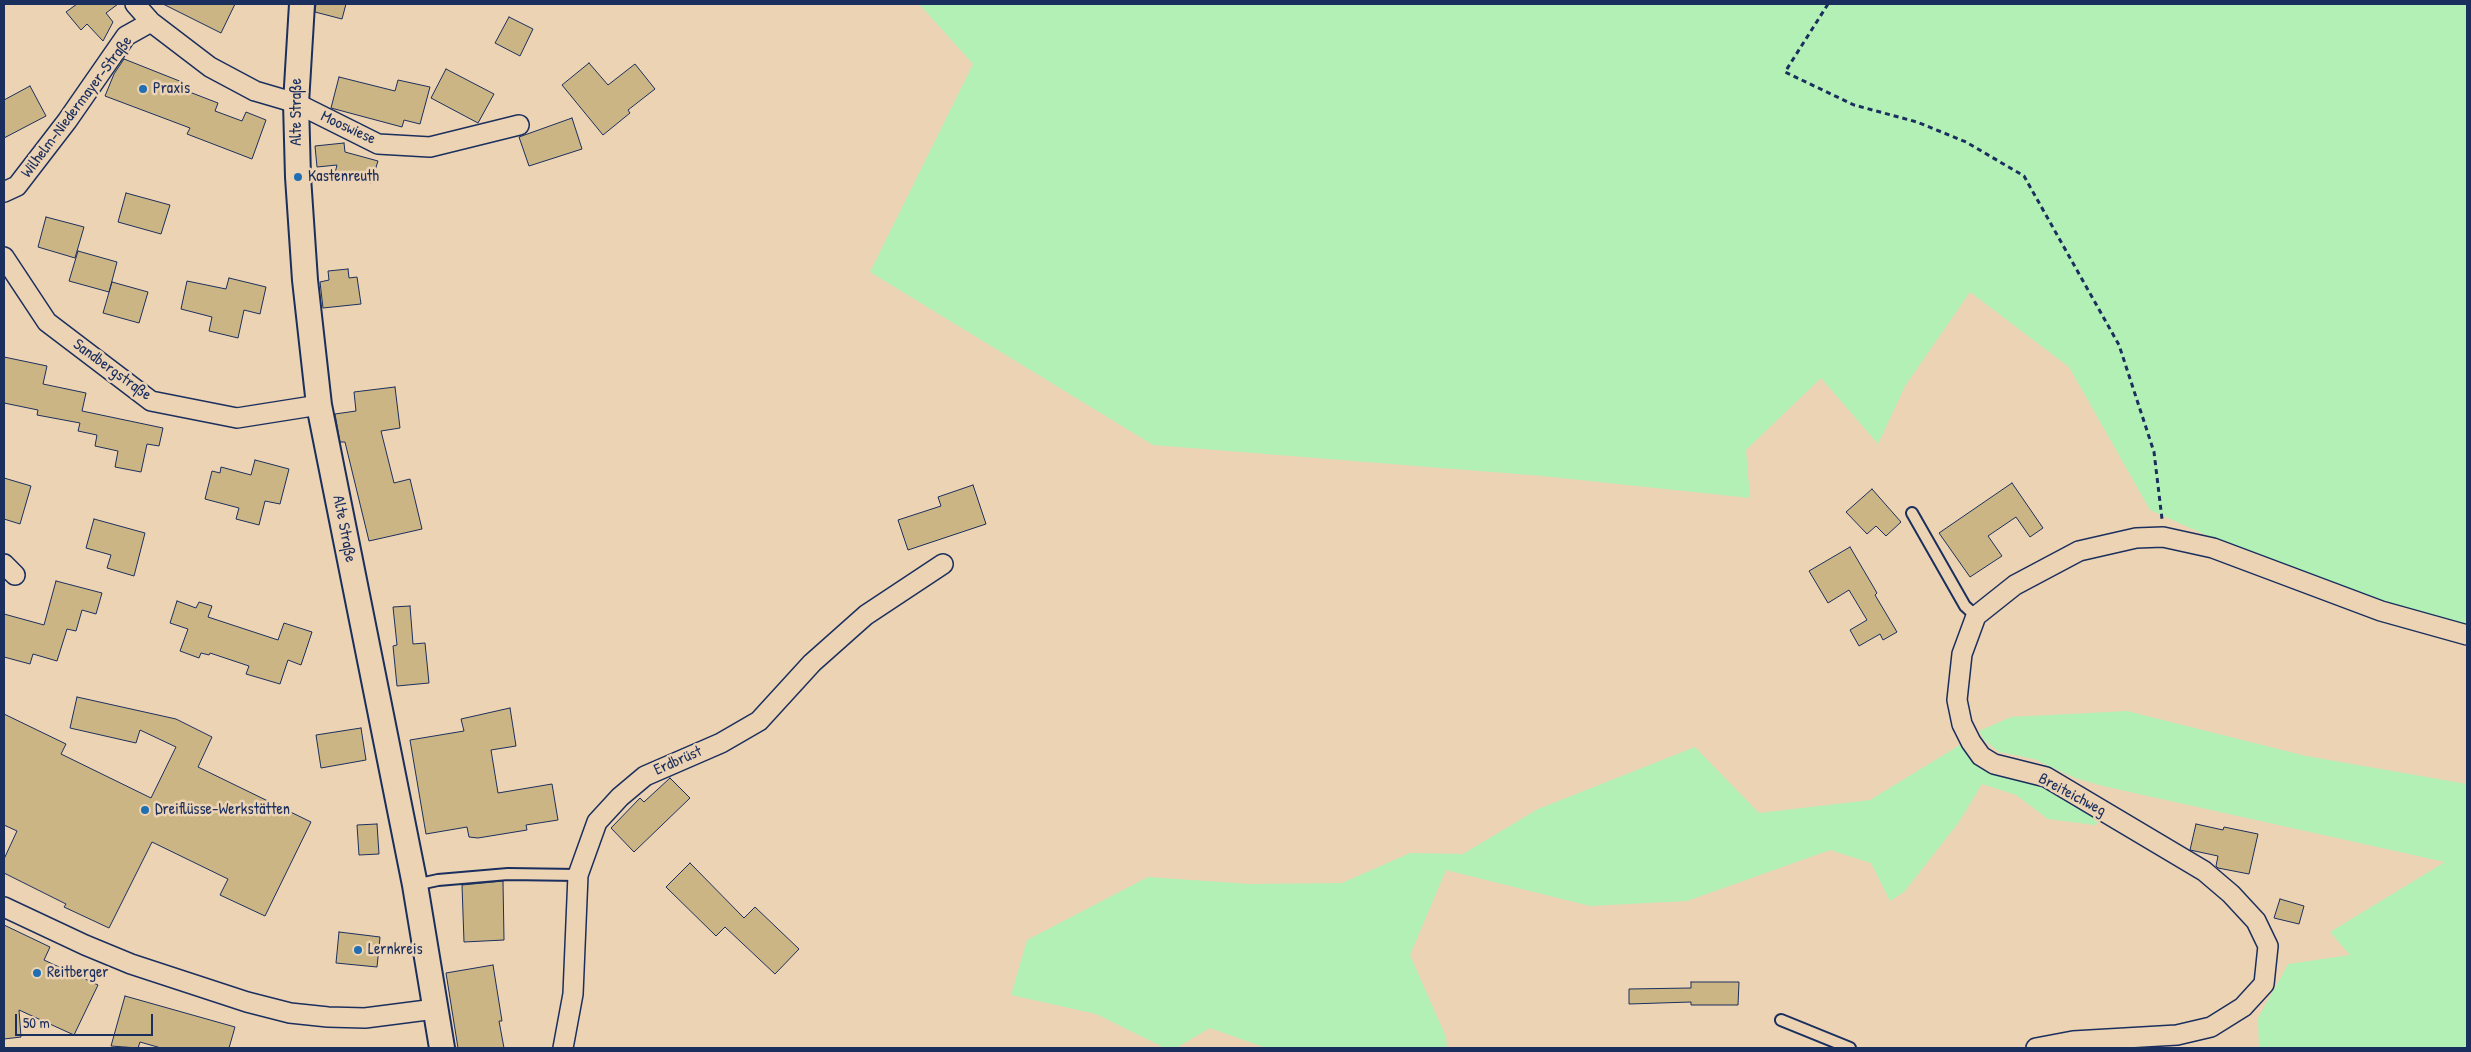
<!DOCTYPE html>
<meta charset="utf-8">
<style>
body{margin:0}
#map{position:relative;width:2471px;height:1052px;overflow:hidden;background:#ecd3b4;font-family:"Patrick Hand",sans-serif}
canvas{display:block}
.frame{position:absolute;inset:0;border:5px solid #1b2f5e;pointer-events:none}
.scale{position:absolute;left:15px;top:1014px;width:138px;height:22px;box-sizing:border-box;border:2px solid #1b2f5e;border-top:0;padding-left:6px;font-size:15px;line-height:18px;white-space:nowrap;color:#1b2f5e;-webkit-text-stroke:4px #ecd3b4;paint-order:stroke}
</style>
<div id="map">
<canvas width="2471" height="1052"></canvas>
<div class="frame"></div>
<div class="scale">50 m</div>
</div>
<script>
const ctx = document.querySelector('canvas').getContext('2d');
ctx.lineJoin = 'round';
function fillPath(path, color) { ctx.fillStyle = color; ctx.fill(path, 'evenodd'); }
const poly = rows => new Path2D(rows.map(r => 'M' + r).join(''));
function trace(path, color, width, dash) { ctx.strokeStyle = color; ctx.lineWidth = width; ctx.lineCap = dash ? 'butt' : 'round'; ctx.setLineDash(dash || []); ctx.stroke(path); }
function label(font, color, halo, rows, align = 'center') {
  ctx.font = font + ' "Patrick Hand",sans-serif'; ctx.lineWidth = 5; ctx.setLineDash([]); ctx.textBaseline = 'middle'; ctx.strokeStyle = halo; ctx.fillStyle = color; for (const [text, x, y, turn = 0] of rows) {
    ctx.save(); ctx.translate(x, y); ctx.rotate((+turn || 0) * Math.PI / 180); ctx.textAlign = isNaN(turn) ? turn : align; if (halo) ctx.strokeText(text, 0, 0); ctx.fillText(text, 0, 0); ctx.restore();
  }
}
const green = poly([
 [919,4,2467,4,2467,632,2231,546,2150,510,2069,367,1970,292,1905,386,1878,444,1821,378,1746,450,1750,498,1542,476,1153,445,870,272,973,64],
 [2127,711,2306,756,2467,784,2467,1048,2259,1048,2258,1018,2288,964,2350,955,2330,932,2445,862,2103,786,2075,778,2034,759,1999,752,1984,740,1979,731,2011,717],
 [1963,743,2039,779,2104,817,2095,825,2048,819,2016,795,1982,784,1959,822,1904,892,1890,901,1871,863,1830,850,1687,901,1590,906,1446,870,1410,955,1446,1037,1447,1048,1266,1048,1210,1028,1176,1048,1165,1048,1096,1014,1011,995,1027,940,1148,877,1250,884,1342,883,1410,853,1463,854,1538,809,1695,747,1759,813,1870,800]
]);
const building = poly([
 [77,4,118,4,106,13,113,22,103,41,87,24,81,30,66,12,77,4],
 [163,4,235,4,221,33,163,4],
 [316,4,346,4,342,19,315,12,316,4],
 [509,17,533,29,520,56,495,43,509,17],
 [124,59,182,82,179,88,218,103,215,111,242,121,246,112,266,120,252,159,187,134,190,128,105,96,114,74,124,59],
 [589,63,608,85,635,64,655,89,628,110,630,113,603,135,562,85,589,63],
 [446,69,494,94,478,123,431,98,446,69],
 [339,77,395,91,398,80,430,87,420,124,404,120,402,127,331,108,339,77],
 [30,86,46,116,4,138,4,100,30,86],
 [572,118,582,149,529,166,519,137,572,118],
 [344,143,345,152,378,161,371,183,335,173,337,165,317,167,315,146,344,143],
 [126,193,170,205,161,234,118,222,126,193],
 [46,217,84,227,75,258,38,247,46,217],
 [78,251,117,262,109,292,69,281,78,251],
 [348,269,349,278,357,277,361,304,323,308,320,282,329,280,328,271,348,269],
 [229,278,266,287,260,314,244,310,238,338,209,331,212,317,181,309,187,281,226,289,229,278],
 [112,282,148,292,139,323,103,313,112,282],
 [4,357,47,366,43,384,86,393,82,411,163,428,159,446,147,444,141,472,115,467,118,451,95,446,97,435,78,431,80,423,37,415,38,410,4,403,4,357],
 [395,387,400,428,381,431,394,483,410,479,422,529,369,541,345,442,340,442,335,414,356,411,354,392,395,387],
 [255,460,289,469,280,504,265,501,259,525,236,519,239,508,205,499,212,471,220,473,221,467,251,475,255,460],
 [4,478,31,486,20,524,4,519,4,478],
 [2012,483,2043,528,2030,537,2016,517,1988,536,2002,556,1970,577,1939,533,2012,483],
 [973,485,986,524,908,550,898,520,941,506,938,497,973,485],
 [1872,489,1901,522,1886,536,1876,526,1867,534,1846,512,1872,489],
 [94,519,145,533,134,576,107,568,111,555,86,548,94,519],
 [1850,547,1877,593,1875,595,1897,632,1883,640,1880,634,1859,646,1850,630,1867,620,1849,590,1828,603,1809,571,1850,547],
 [56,581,102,593,96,614,82,610,76,631,67,629,57,661,33,654,30,664,4,657,4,614,44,625,56,581],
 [177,601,196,608,199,602,212,606,208,617,278,640,284,623,312,632,301,665,288,660,280,684,246,674,249,666,210,653,209,655,201,653,199,658,180,651,188,629,170,623,177,601],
 [410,606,413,644,425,643,429,683,397,686,393,646,397,645,393,607,410,606],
 [77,697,176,719,212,737,198,767,311,822,265,916,220,895,228,879,152,842,109,928,64,907,66,904,4,873,4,859,17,831,4,825,4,714,66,744,61,754,151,798,176,747,140,730,136,743,70,728,77,697],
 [510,708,516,746,491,750,498,793,552,784,558,820,526,825,527,830,478,838,469,837,467,827,426,834,410,740,464,731,461,719,510,708],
 [361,728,366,760,321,768,316,735,361,728],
 [670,778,690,798,634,852,611,828,640,798,644,802,670,778],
 [377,824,379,854,359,855,357,825,377,824],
 [2196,824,2223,830,2224,827,2258,834,2249,874,2218,868,2216,866,2218,856,2190,850,2196,824],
 [690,863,744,918,755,907,799,949,775,974,725,927,716,936,666,887,690,863],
 [503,881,504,940,464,942,462,885,503,881],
 [2280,899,2304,906,2299,924,2274,918,2280,899],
 [4,925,50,947,44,960,98,985,74,1035,19,1010,21,1037,4,1039,4,925],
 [339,932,380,937,377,967,336,963,339,932],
 [493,965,502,1021,499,1021,504,1048,458,1048,446,973,493,965],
 [1691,982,1739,982,1738,1005,1691,1005,1691,1002,1629,1004,1629,989,1691,988,1691,982],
 [125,996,235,1027,229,1048,161,1048,140,1042,138,1048,111,1046,125,996]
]);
const path = poly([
 [1828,4,1785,72,1854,105,1917,122,1966,142,2024,176,2119,345,2154,452,2162,519]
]);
const service = poly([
 [1912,513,1965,606,1976,616],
 [415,885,438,880,508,874,578,875],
 [1781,1020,1850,1048]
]);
const minor = poly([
 [135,4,151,22,210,67,255,91,296,103,378,144,430,147,519,125],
 [4,192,17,186,67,121,126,36,151,22],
 [4,257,47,322,151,401,237,418,319,405],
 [4,564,15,575],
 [4,907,85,945,131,964,247,1002,290,1013,328,1017,365,1018,435,1009],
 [563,1048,573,994,578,875,597,822,620,797,645,776,721,743,759,721,812,663,866,615,943,564],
 [2036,1048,2073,1041,2177,1035,2211,1027,2243,1007,2264,984,2268,946,2256,921,2231,894,2204,871,2046,777,1994,764,1981,756,1971,742,1962,724,1957,700,1962,654,1976,616,2015,585,2079,551,2136,538,2163,537,2213,548,2381,611,2467,635]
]);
const tertiary = poly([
 [302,4,296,103,298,177,305,280,319,405,415,885,442,1048]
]);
const markers = [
 [143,89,5,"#1f6fb2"],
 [298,177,5,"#1f6fb2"],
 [145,810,5,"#1f6fb2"],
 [358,950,5,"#1f6fb2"],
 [37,973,5,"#1f6fb2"]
];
const poiNames = [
 ["Praxis",153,89],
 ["Kastenreuth",308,177],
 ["Dreiflüsse-Werkstätten",155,810],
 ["Lernkreis",368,950],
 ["Reitberger",47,973]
];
const streetNames = [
 ["Wilhelm-Niedermayer-Straße",77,107,-53],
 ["Alte Straße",297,112,-90],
 ["Mooswiese",348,128,25],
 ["Sandbergstraße",112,370,36],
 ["Alte Straße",344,529,79],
 ["Erdbrüst",678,761,-24],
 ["Breiteichweg",2072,795,28]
];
fillPath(green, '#b2f0b6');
fillPath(building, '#ccb584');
trace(building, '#1b2f5e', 1);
trace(service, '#1b2f5e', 14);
trace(minor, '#1b2f5e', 22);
trace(tertiary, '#1b2f5e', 28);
trace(path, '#1b2f5e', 3, [5, 4]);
trace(service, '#ecd3b4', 10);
trace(minor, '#ecd3b4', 19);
trace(tertiary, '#ecd3b4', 24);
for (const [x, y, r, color] of markers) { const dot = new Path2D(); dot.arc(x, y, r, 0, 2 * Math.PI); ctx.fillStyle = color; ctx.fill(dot); trace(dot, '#ecd3b4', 2); }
label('16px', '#1b2f5e', '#ecd3b4', poiNames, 'left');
label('16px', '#1b2f5e', '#ecd3b4', streetNames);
</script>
